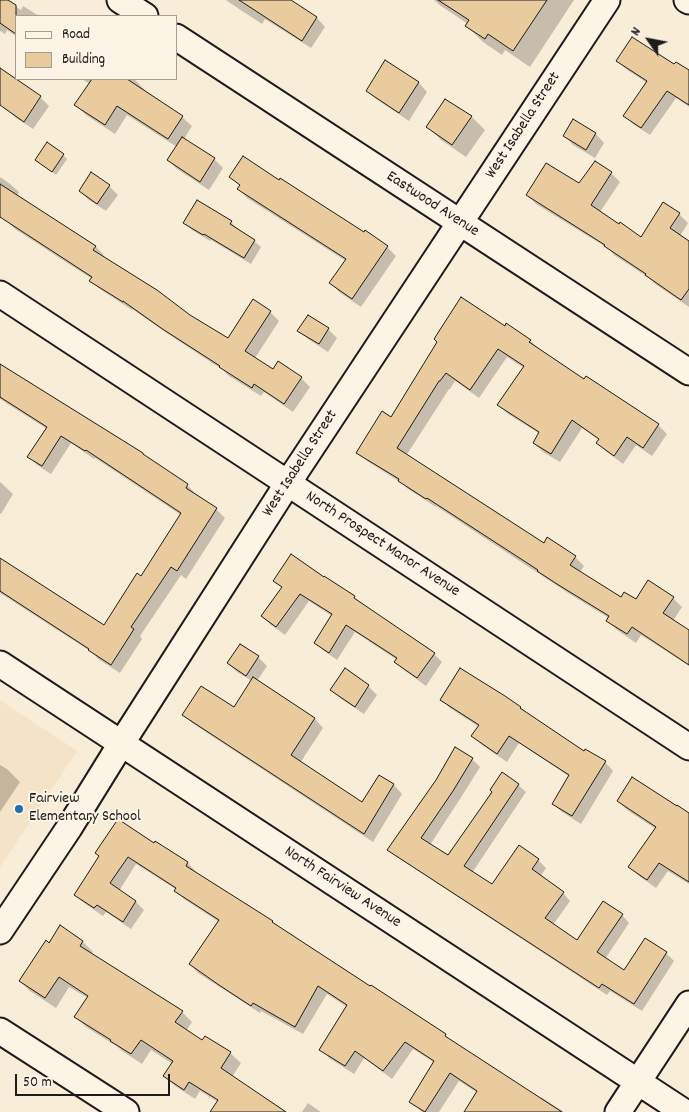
<!DOCTYPE html>
<style>
body{margin:0}
#map{position:relative;width:689px;height:1112px;overflow:hidden;background:#f8edd7;font-family:Dekko,sans-serif}
canvas{display:block}
.legend{position:absolute;left:15px;top:15px;width:162px;height:65px;box-sizing:border-box;background:#fcf5e5;border:1px solid #a29e95;margin:0;padding:6px 9px;list-style:none;font-size:15px;color:#1c1c1c}
.legend li{display:flex;align-items:center;gap:10px;height:25px}
.legend b{width:25px;border:1px solid #a29e95}
.north{position:absolute;left:624px;top:15px;width:50px;height:50px;-webkit-text-stroke:4px #fcf5e5;paint-order:stroke;rotate:303deg;font-size:14px;font-weight:700;line-height:20px;text-align:center;color:#1c1c1c}
.north::after{content:'';display:block;margin:auto;width:18px;height:22px;background:#1c1c1c;clip-path:polygon(50% 0,100% 100%,50% 72%,0 100%)}
.scale{position:absolute;left:15px;top:1074px;width:155px;height:22px;box-sizing:border-box;border:2px solid #1c1c1c;border-top:0;padding-left:6px;font-size:15px;line-height:18px;white-space:nowrap;color:#1c1c1c;-webkit-text-stroke:4px #fcf5e5;paint-order:stroke}
</style>
<div id="map">
<canvas width="689" height="1112"></canvas>
<ul class="legend">
<li><b style="height:6px;background:#fcf5e5"></b>Road</li>
<li><b style="height:14px;background:#eacb9d"></b>Building</li>
</ul>
<div class="north">N</div>
<div class="scale">50 m</div>
</div>
<script>
const ctx = document.querySelector('canvas').getContext('2d');
ctx.lineJoin = 'round';
function fillPath(path, color) { ctx.fillStyle = color; ctx.fill(path, 'evenodd'); }
const poly = rows => new Path2D(rows.map(r => 'M' + r).join(''));
function trace(path, color, width, dash) { ctx.strokeStyle = color; ctx.lineWidth = width; ctx.lineCap = dash ? 'butt' : 'round'; ctx.setLineDash(dash || []); ctx.stroke(path); }
function label(font, color, halo, rows, align = 'center') {
  ctx.font = font + ' Dekko,sans-serif'; ctx.lineWidth = 4; ctx.setLineDash([]); ctx.textBaseline = 'middle'; ctx.strokeStyle = halo; ctx.fillStyle = color; for (const [text, x, y, turn = 0] of rows) {
    ctx.save(); ctx.translate(x, y); ctx.rotate((+turn || 0) * Math.PI / 180); ctx.textAlign = isNaN(turn) ? turn : align; if (halo) ctx.strokeText(text, 0, 0); ctx.fillText(text, 0, 0); ctx.restore();
  }
}
const built = poly([
 [0,700,77,751,0,867]
]);
const shadow = poly([
 [0,0,6,0,21,10,23,6,39,16,16,16,16,36,7,30,5,34,0,31],
 [226,0,289,0,317,18,325,27,311,48,265,19,262,24,230,3],
 [434,0,574,0,530,67,505,50,502,55,483,42,467,26,468,24,441,6],
 [618,61,675,65,689,72,689,107,676,98,650,135,633,124,625,116,647,83,626,69],
 [386,62,419,83,427,92,409,121,376,99,367,91],
 [0,70,40,97,49,106,33,129,16,118,0,103],
 [82,79,134,79,144,89,143,91,182,117,192,126,184,139,214,159,223,168,209,190,177,169,168,160,177,147,127,115,115,134,86,115,76,105,90,84],
 [446,100,472,117,485,130,466,157,441,140,428,127],
 [573,121,596,134,604,143,595,158,573,145,565,136],
 [63,155,67,159,56,175,36,160],
 [611,173,620,182,600,212,642,238,679,214,688,223,680,236,689,242,689,307,655,284,649,278,614,255,609,249,536,204,527,195,580,185],
 [0,177,10,184,19,192,17,196,95,246,104,255,102,257,190,316,229,340,270,312,279,321,255,358,273,370,301,378,310,387,293,412,264,392,261,396,229,376,223,370,171,336,132,309,132,310,100,289,91,281,92,279,15,229,6,220,0,211],
 [231,177,387,247,396,256,361,307,339,292,331,283,346,261,247,198,239,189,240,186],
 [109,186,118,195,106,211,89,200,80,191],
 [198,202,231,222,238,229,254,241,261,247,251,264,211,240,210,241,192,230,185,223],
 [505,327,530,340,539,349,584,380,658,425,667,434,652,456,636,445,623,464,607,452,598,443,599,440,582,428,560,462,543,452,534,443,540,434,508,414,499,405,524,368,507,357,479,398,455,381,450,389,449,389,406,456,544,544,575,557,584,566,580,572,622,598,636,601,673,598,682,607,673,621,689,632,689,666,641,635,636,643,617,630,608,621,609,618,568,593,544,577,436,506,436,507,408,489,403,484,367,461,358,452,391,418,439,342],
 [328,329,337,338,328,352,308,339,299,331],
 [0,365,187,485,196,494,195,495,216,509,225,518,186,579,181,575,140,636,142,639,120,673,98,659,93,653,0,593,0,559,104,627,142,578,181,515,95,458,94,459,71,443,51,474,37,465,29,457,47,429,0,399],
 [0,482,13,494,1,514,0,513],
 [274,580,354,597,363,605,434,654,442,662,426,686,404,670,396,662,397,660,355,632,337,660,324,651,316,643,332,616,309,601,285,635,271,625,262,616,282,588],
 [258,657,267,666,257,681,315,719,323,728,300,763,363,803,380,776,394,785,402,794,373,842,192,723,184,715,235,709,252,681,237,672,228,663],
 [345,670,368,686,377,695,364,714,341,699,332,690],
 [504,697,521,708,526,714,585,752,605,762,613,771,581,824,562,812,553,804,570,777,519,743,507,762,482,745,473,736,479,727,450,708,442,700],
 [472,759,480,767,460,799,430,845,449,857,518,785,526,792,472,873,492,886,538,860,546,868,540,877,563,893,570,901,553,925,578,941,622,915,629,923,605,959,624,972,645,939,666,953,674,961,642,1011,610,991,607,995,397,857,389,850],
 [0,765,7,769,20,782,0,812],
 [618,801,689,815,689,884,668,871,656,888,639,876,630,867,656,829,627,810],
 [156,843,188,863,196,872,195,873,502,1075,540,1099,541,1097,564,1112,465,1112,478,1093,459,1081,439,1112,422,1112,411,1102,435,1063,413,1049,392,1079,364,1058,354,1074,329,1058,321,1049,347,1007,327,994,303,1034,261,1011,260,1013,198,973,190,964,219,922,184,899,176,891,177,890,136,864,119,891,136,902,144,910,131,929,106,912,103,916,84,903,75,895,100,857,154,845],
 [61,927,83,942,93,952,91,954,182,1012,192,1022,186,1031,203,1042,205,1037,230,1053,241,1063,232,1077,284,1112,219,1112,218,1102,200,1091,195,1099,175,1086,165,1076,173,1064,151,1050,142,1064,122,1051,118,1047,86,1027,76,1017,88,998,69,987,56,1008,30,991,20,981,49,944],
 [308,1103,321,1112,302,1112]
]);
const building = poly([
 [0,0,8,0,16,5,16,34,0,23,0,0],
 [239,0,291,0,317,17,302,41,239,0],
 [438,0,547,0,513,51,488,34,485,39,465,26,469,20,438,0],
 [632,37,674,64,676,62,689,70,689,105,667,91,641,128,623,116,647,81,616,61,632,37],
 [385,60,419,82,399,113,366,91,385,60],
 [0,68,41,96,24,122,0,105,0,68],
 [92,79,127,79,183,116,168,139,117,106,105,125,74,105,92,79],
 [445,99,472,116,452,145,426,127,445,99],
 [573,119,596,133,586,150,563,136,573,119],
 [182,137,215,158,200,182,167,160,182,137],
 [47,142,64,154,52,172,35,160,47,142],
 [243,156,279,180,280,178,364,232,365,230,388,246,352,299,329,283,346,259,237,189,240,185,229,177,243,156],
 [595,161,612,172,591,205,619,224,620,222,641,237,663,202,680,213,670,228,689,241,689,289,681,300,645,275,646,274,604,246,605,245,526,195,546,163,579,183,595,161],
 [91,172,110,185,97,204,79,191,91,172],
 [0,184,96,246,93,250,157,290,190,315,228,338,253,299,271,311,245,351,273,369,278,361,302,377,284,404,254,384,252,388,219,367,220,366,161,328,123,301,123,302,89,281,92,277,0,217,0,184],
 [197,200,232,221,230,224,255,240,244,258,204,234,203,235,183,223,197,200],
 [461,297,505,326,506,323,531,340,529,342,584,379,586,376,659,424,643,448,627,437,614,456,596,443,599,439,572,420,551,454,533,443,539,432,497,405,524,366,498,349,470,390,446,373,440,381,439,381,397,448,544,543,547,537,576,556,570,565,621,597,624,592,636,599,648,580,674,597,663,613,689,630,689,665,632,627,627,634,606,621,609,616,557,584,537,571,538,570,427,498,426,499,398,481,399,479,356,453,382,411,391,417,437,342,434,339,461,297],
 [308,315,329,328,319,344,297,331,308,315],
 [0,364,143,453,143,454,188,484,186,488,217,508,177,571,171,567,131,627,134,629,111,665,88,650,89,649,0,591,0,558,104,625,137,573,141,576,181,513,86,450,85,451,61,436,42,466,27,457,47,427,0,397,0,364],
 [291,554,324,577,324,576,355,596,354,598,435,653,417,678,394,662,397,658,346,625,329,653,314,643,332,614,300,594,276,627,261,616,282,587,273,581,291,554],
 [240,644,259,656,246,676,227,663,240,644],
 [345,668,369,685,355,707,330,690,345,668],
 [460,668,505,696,521,707,520,708,584,751,585,749,606,761,572,816,552,804,569,775,509,736,497,754,471,736,479,725,440,700,460,668],
 [253,677,315,718,291,755,362,802,379,775,394,784,364,834,182,715,201,686,234,707,253,677],
 [455,747,473,758,453,791,421,838,448,855,492,792,490,790,502,772,519,784,464,866,492,884,519,845,539,859,532,869,564,892,545,918,577,940,603,901,623,914,597,952,624,970,645,938,667,952,634,1004,602,984,599,988,387,850,436,780,455,747],
 [632,777,677,806,677,805,689,813,689,882,659,863,647,880,628,867,656,827,617,801,632,777],
 [118,819,154,843,155,841,188,862,186,866,273,921,272,922,370,986,371,985,446,1034,445,1036,562,1112,464,1112,477,1091,450,1073,425,1112,409,1102,434,1061,405,1042,383,1071,355,1051,345,1066,319,1050,347,1005,318,986,295,1027,253,1003,251,1006,219,985,189,964,219,920,174,891,176,888,128,857,110,883,136,901,123,922,97,905,94,908,74,895,99,856,95,853,118,819],
 [60,925,83,941,80,946,183,1011,175,1022,202,1040,205,1036,231,1052,221,1068,286,1112,210,1112,218,1100,189,1082,184,1090,163,1076,173,1061,141,1040,131,1054,110,1041,111,1040,74,1017,88,996,59,977,45,998,19,981,46,940,49,943,60,925]
]);
const minor = poly([
 [120,0,145,16],
 [687,0,689,1],
 [176,37,689,372],
 [0,294,689,747],
 [0,664,684,1112],
 [0,931,69,828,121,744,288,483,607,0],
 [0,1031,126,1112],
 [618,1112,689,1004]
]);
const markers = [
 [19,809,5,"#1f6fb2"]
];
const streetNames = [
 ["West Isabella Street",524,126,-57],
 ["Eastwood Avenue",432,205,33],
 ["West Isabella Street",301,464,-57],
 ["North Prospect Manor Avenue",382,545,33],
 ["North Fairview Avenue",342,888,33]
];
const poiNames = [
 ["Fairview",29,800],
 ["Elementary School",29,818]
];
fillPath(built, '#f4e3c6');
fillPath(shadow, '#0003');
fillPath(building, '#eacb9d');
trace(building, '#1c1c1c', 1);
trace(minor, '#1c1c1c', 29);
trace(minor, '#fcf5e5', 25);
for (const [x, y, r, color] of markers) { const dot = new Path2D(); dot.arc(x, y, r, 0, 2 * Math.PI); ctx.fillStyle = color; ctx.fill(dot); trace(dot, '#fcf5e5', 2); }
label('16px', '#1c1c1c', '#fcf5e5', streetNames);
label('16px', '#1c1c1c', '#fcf5e5', poiNames, 'left');
</script>
